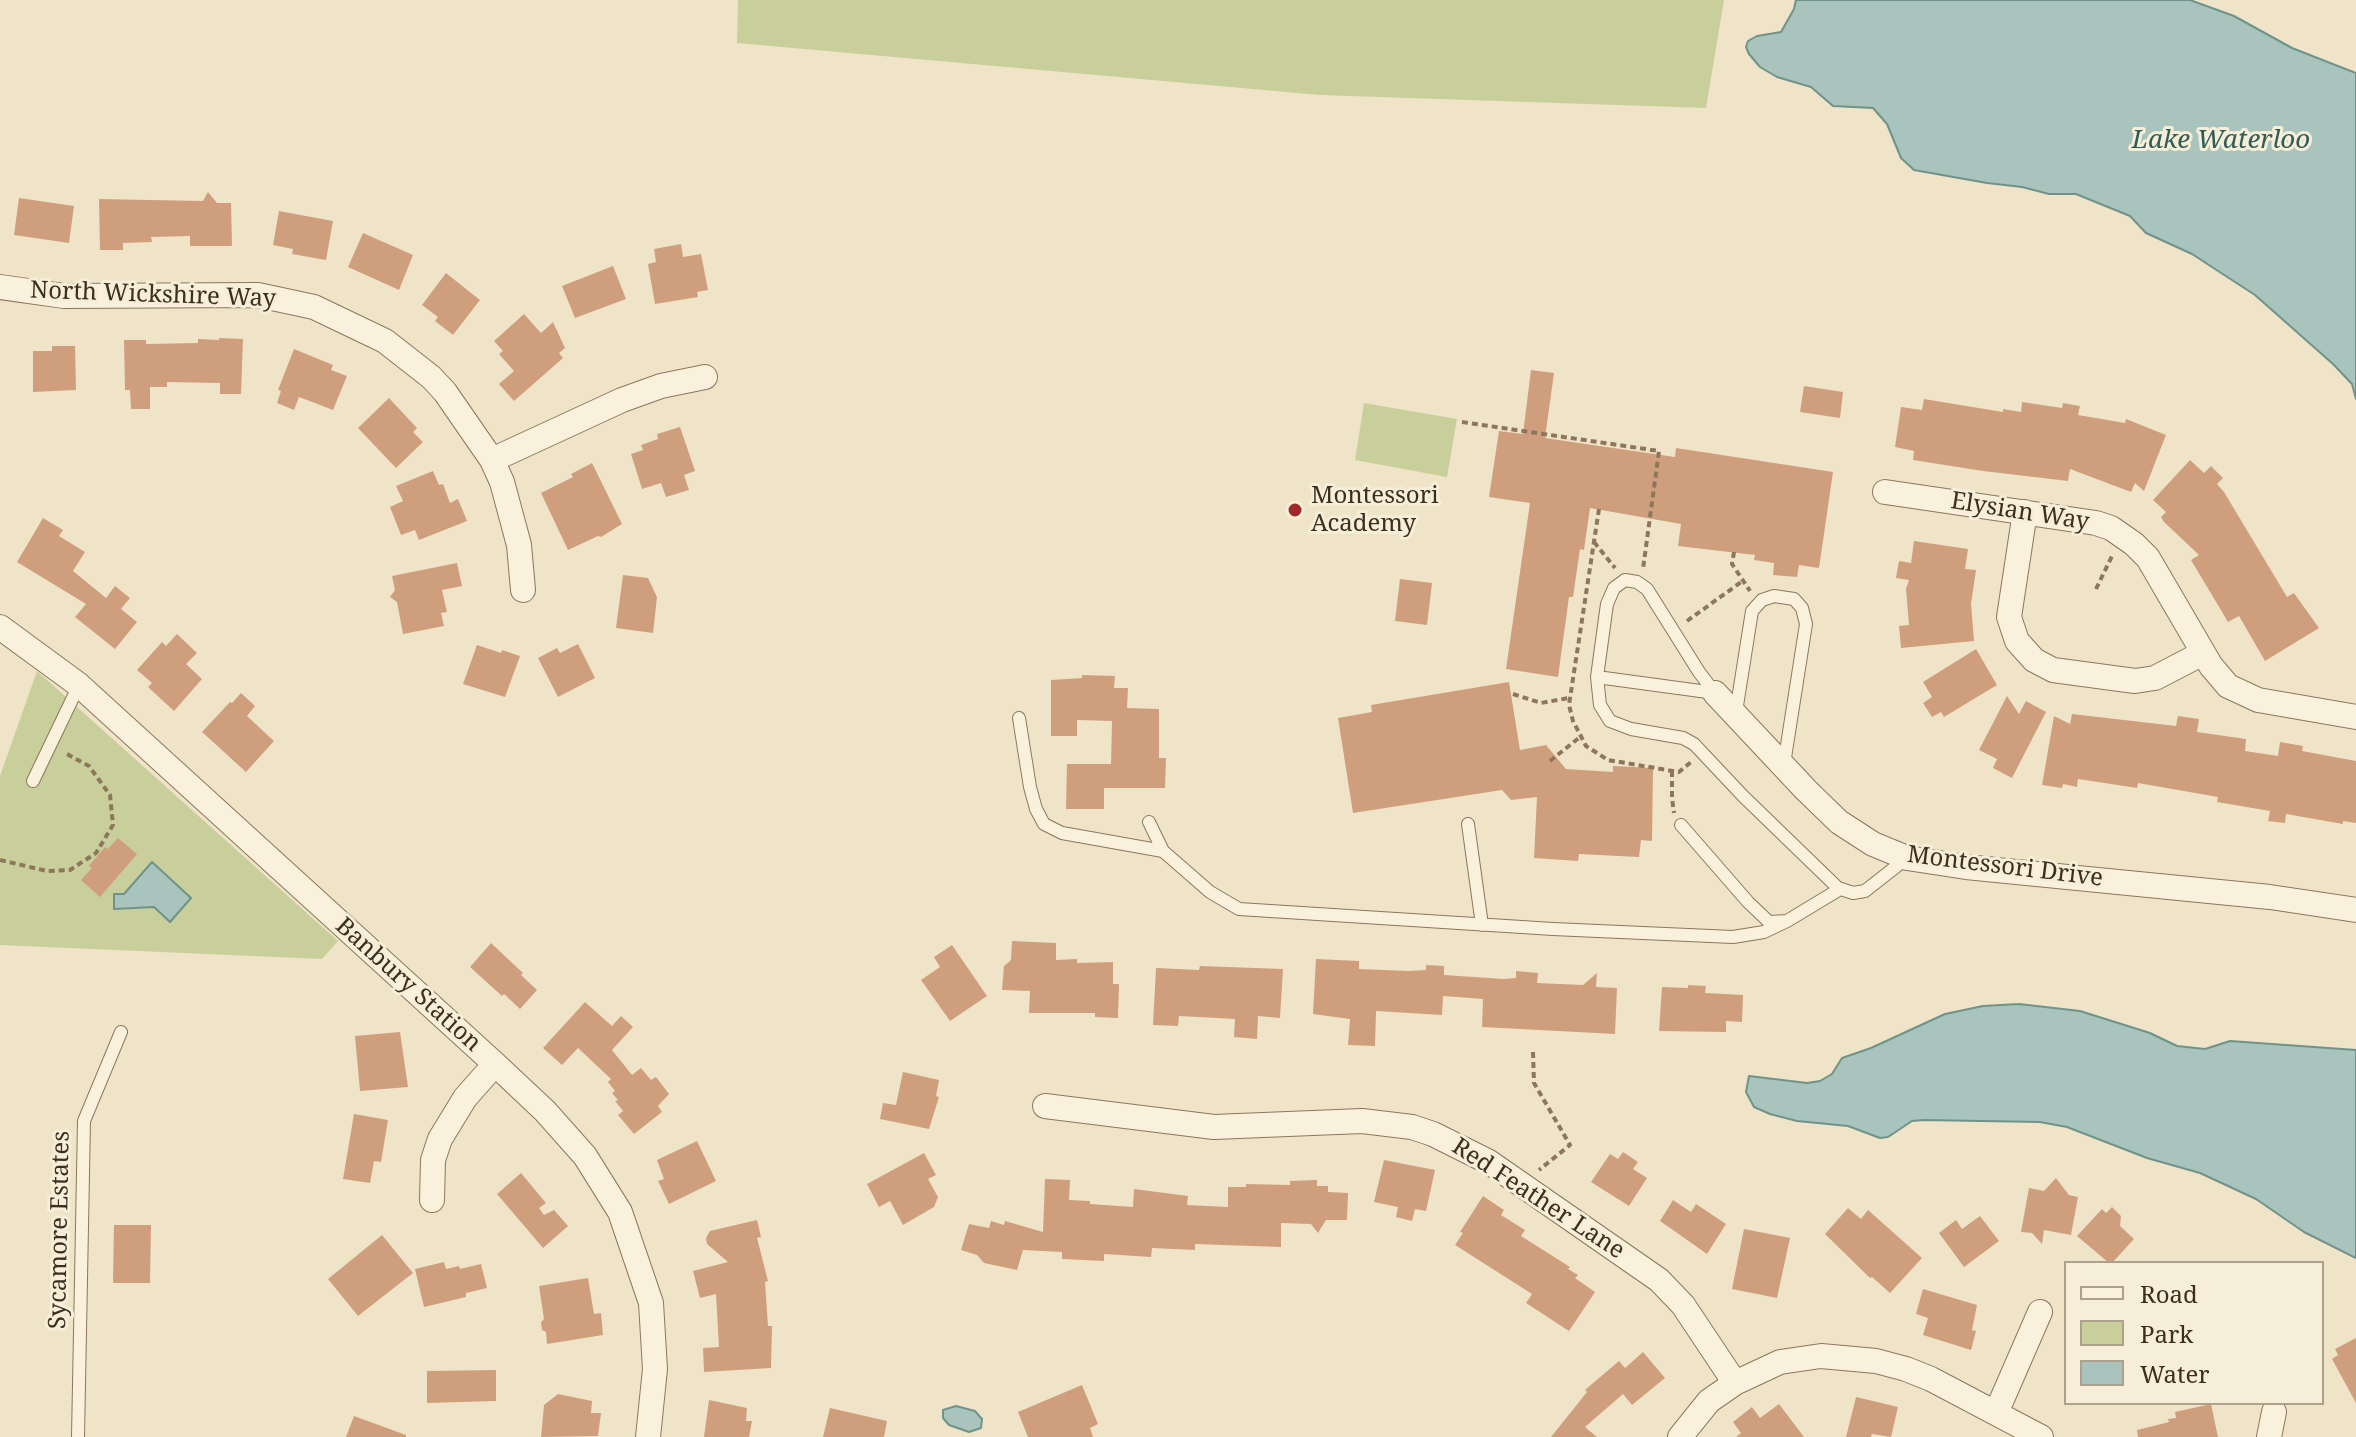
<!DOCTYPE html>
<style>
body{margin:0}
#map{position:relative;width:2356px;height:1437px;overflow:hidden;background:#f0e4c8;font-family:"Noto Serif",serif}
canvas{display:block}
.legend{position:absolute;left:2064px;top:1261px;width:260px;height:144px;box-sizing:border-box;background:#f7eed8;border:2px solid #ada18e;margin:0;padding:10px 14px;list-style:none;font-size:24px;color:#3d2e20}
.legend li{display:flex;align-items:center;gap:16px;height:40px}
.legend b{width:40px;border:2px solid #ada18e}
</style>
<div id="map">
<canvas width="2356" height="1437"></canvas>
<ul class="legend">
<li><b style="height:10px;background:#faf1dc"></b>Road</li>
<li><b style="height:22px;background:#c9cf9b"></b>Park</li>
<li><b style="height:22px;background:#a9c4bc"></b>Water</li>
</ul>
</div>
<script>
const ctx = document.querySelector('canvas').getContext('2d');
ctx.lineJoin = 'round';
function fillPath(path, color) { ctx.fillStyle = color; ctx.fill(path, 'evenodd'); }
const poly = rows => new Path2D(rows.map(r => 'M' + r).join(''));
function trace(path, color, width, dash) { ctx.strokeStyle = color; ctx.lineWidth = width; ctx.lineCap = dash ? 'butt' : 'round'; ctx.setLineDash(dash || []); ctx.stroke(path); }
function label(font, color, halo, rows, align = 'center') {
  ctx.font = font + ' "Noto Serif",serif'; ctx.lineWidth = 6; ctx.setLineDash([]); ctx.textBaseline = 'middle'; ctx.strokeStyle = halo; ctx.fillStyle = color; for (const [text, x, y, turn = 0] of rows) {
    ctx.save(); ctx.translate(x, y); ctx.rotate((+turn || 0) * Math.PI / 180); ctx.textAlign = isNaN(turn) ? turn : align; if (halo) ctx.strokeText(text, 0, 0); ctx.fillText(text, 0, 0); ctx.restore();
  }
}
const green = poly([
 [738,0,1724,0,1706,108,1320,95,737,43],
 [1364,403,1457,419,1447,477,1355,460],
 [37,671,338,941,322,959,0,945,0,776]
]);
const water = poly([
 [1796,0,2190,0,2234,16,2292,48,2356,73,2356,399,2352,384,2333,364,2255,295,2192,254,2146,233,2130,216,2076,194,2049,194,2022,187,1987,183,1914,170,1901,158,1887,124,1873,108,1833,106,1811,87,1777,77,1760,67,1749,54,1746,47,1748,41,1757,36,1781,32,1794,9,1796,0],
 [152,862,191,898,170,922,154,907,114,909,114,894,124,894,152,862],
 [2019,1004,2080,1011,2150,1033,2177,1046,2205,1049,2230,1041,2356,1050,2356,1258,2304,1232,2256,1199,2200,1173,2147,1158,2067,1127,2040,1122,1924,1120,1912,1121,1888,1137,1880,1138,1848,1126,1797,1121,1770,1114,1754,1107,1746,1092,1749,1076,1807,1083,1820,1081,1832,1074,1842,1058,1871,1048,1945,1014,1983,1006,2019,1004],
 [956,1406,975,1411,982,1419,981,1428,969,1432,949,1425,943,1418,943,1410,956,1406]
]);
const building = poly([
 [208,192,217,203,231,203,232,246,190,246,190,236,151,237,152,242,123,243,123,250,100,250,99,199,203,201],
 [19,198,74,206,69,243,14,235],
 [279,211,333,221,326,260,292,254,293,249,273,245],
 [363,233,413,255,399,290,348,267],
 [681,244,683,257,701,254,708,290,697,292,698,297,655,304,648,264,656,262,654,249],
 [613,266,626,299,575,318,562,286],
 [446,273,480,300,453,335,435,321,438,317,422,305],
 [524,314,541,333,553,322,565,348,559,353,563,358,514,401,499,384,514,371,499,354,503,351,494,341],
 [219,338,243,339,241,394,220,394,220,383,167,382,167,387,150,387,150,409,131,409,130,390,125,390,124,340,146,340,146,344,198,343,198,339,219,340],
 [52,346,75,346,76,390,33,392,33,351,52,351],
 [294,349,333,365,331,370,347,376,333,410,299,397,294,410,277,403,281,391,278,390],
 [1531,370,1554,373,1545,438,1675,457,1676,448,1833,472,1819,568,1799,565,1797,577,1773,575,1774,563,1754,560,1755,555,1678,546,1681,524,1590,508,1584,550,1580,549,1573,597,1569,597,1558,677,1506,669,1530,503,1489,497,1499,431,1523,434],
 [1804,386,1843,392,1840,418,1800,412],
 [389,398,417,428,413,432,423,442,396,468,358,428],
 [1924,399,2003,412,2003,409,2021,412,2022,402,2062,408,2063,403,2080,406,2078,415,2125,423,2126,419,2166,435,2144,491,2135,483,2131,492,2070,469,2068,481,1983,471,1913,460,1914,451,1895,447,1901,407,1922,410],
 [680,427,695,471,684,475,689,490,666,497,661,483,642,489,631,454,643,450,641,445,658,439,657,434],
 [2190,460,2204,473,2211,466,2223,478,2217,484,2224,492,2287,597,2294,593,2319,628,2265,661,2239,616,2228,622,2191,560,2199,555,2164,522,2161,517,2166,512,2153,500],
 [592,463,622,524,601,537,598,536,568,550,541,493,573,477,571,474],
 [433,471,439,485,443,484,450,503,458,499,467,521,419,540,415,530,401,535,390,507,403,501,396,486],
 [43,518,63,530,59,536,85,552,73,571,106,598,115,586,130,598,121,609,137,622,115,649,75,617,86,604,17,562],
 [1914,541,1968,549,1965,569,1976,570,1971,604,1974,641,1901,648,1899,626,1909,625,1906,589,1909,580,1896,578,1899,561,1911,563],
 [457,563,462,586,442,590,447,612,441,613,444,626,403,634,397,602,390,597,395,590,392,576],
 [623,575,648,578,657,597,653,633,616,628],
 [1400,579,1432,583,1427,625,1395,621],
 [177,634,197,653,186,664,202,679,174,711,148,687,152,683,137,670,162,642,166,646],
 [578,644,595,678,558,697,538,658,557,648,560,653],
 [477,645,501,653,502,650,520,656,505,697,463,684],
 [1976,649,1997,685,1944,717,1941,712,1932,717,1923,703,1932,697,1923,682],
 [1082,675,1115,676,1114,688,1128,688,1127,708,1159,709,1159,758,1166,758,1165,788,1104,788,1104,809,1066,809,1067,764,1111,764,1112,721,1077,720,1077,736,1051,736,1051,680,1082,678],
 [1509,682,1520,750,1546,745,1566,769,1613,772,1613,766,1653,768,1652,841,1641,840,1639,857,1579,854,1578,861,1534,858,1537,797,1511,800,1502,790,1353,813,1338,718,1372,712,1371,705],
 [241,693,255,706,247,716,274,741,246,772,202,732,230,702,232,703],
 [2007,696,2019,714,2026,701,2046,712,2012,778,1993,768,1997,759,1979,750],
 [2072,714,2176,726,2178,716,2199,719,2197,732,2246,739,2245,751,2278,756,2280,742,2303,746,2302,751,2356,761,2356,823,2343,821,2343,824,2286,814,2285,823,2268,821,2270,811,2217,802,2218,797,2138,783,2137,788,2078,779,2077,787,2063,784,2062,788,2042,785,2054,716,2070,724],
 [118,838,137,854,100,897,81,880,92,868,89,866,105,847,108,849],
 [1012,941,1056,943,1056,960,1077,959,1077,963,1113,962,1113,984,1119,984,1118,1018,1095,1017,1095,1013,1029,1013,1030,991,1002,990,1004,966,1011,960],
 [491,943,523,973,521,975,537,990,520,1009,504,994,502,996,470,967],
 [952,945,987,996,950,1021,921,980,940,967,934,957],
 [1316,959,1359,961,1359,969,1409,971,1426,970,1426,965,1444,966,1444,975,1504,979,1516,978,1516,971,1538,973,1537,983,1583,985,1597,973,1596,987,1617,988,1615,1034,1482,1027,1483,999,1443,996,1442,1015,1376,1011,1375,1046,1348,1045,1350,1019,1313,1014],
 [1200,966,1283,969,1280,1018,1258,1016,1257,1039,1234,1037,1235,1019,1179,1016,1178,1026,1153,1025,1156,968,1199,970],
 [1688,985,1706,986,1705,993,1743,995,1742,1022,1726,1021,1726,1032,1659,1031,1662,987,1688,988],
 [585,1002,612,1026,621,1016,633,1027,612,1050,632,1075,641,1068,651,1080,656,1077,669,1094,658,1106,662,1112,634,1134,618,1115,623,1111,615,1101,618,1100,612,1093,615,1091,608,1082,611,1079,578,1048,562,1065,543,1048],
 [400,1032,408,1087,360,1091,355,1036],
 [903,1072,939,1080,936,1096,939,1097,929,1129,880,1119,883,1103,896,1105],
 [354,1114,388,1120,381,1162,374,1161,370,1183,343,1179],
 [697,1141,716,1181,669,1204,658,1181,664,1179,657,1160],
 [1623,1152,1638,1162,1633,1169,1647,1178,1629,1206,1591,1182,1610,1154,1618,1159],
 [924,1153,936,1175,928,1179,938,1197,934,1207,903,1225,890,1201,879,1207,867,1184],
 [1384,1160,1435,1170,1426,1211,1415,1209,1412,1221,1396,1217,1398,1207,1374,1202],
 [521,1173,546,1203,539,1208,544,1215,554,1210,568,1226,543,1248,497,1194],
 [2056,1178,2069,1195,2078,1197,2071,1235,2044,1230,2042,1244,2032,1233,2021,1232,2029,1188,2044,1191],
 [1045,1179,1070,1180,1069,1200,1090,1201,1090,1204,1133,1207,1134,1189,1188,1196,1187,1205,1228,1207,1228,1187,1246,1187,1246,1184,1290,1185,1290,1181,1317,1180,1317,1186,1328,1186,1328,1192,1348,1193,1347,1220,1326,1220,1318,1233,1311,1224,1281,1223,1281,1247,1195,1244,1195,1250,1152,1248,1151,1257,1104,1254,1104,1261,1062,1259,1062,1252,1023,1250,1017,1270,984,1263,977,1255,961,1250,969,1224,989,1228,991,1221,1004,1225,1005,1221,1043,1232],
 [1483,1196,1504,1210,1501,1215,1525,1230,1521,1236,1570,1267,1568,1269,1578,1275,1575,1278,1595,1292,1569,1331,1526,1303,1532,1294,1455,1245,1463,1233,1460,1232],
 [1673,1200,1691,1212,1696,1204,1726,1224,1707,1254,1660,1221],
 [2112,1207,2121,1216,2120,1226,2134,1239,2112,1263,2109,1263,2077,1236,2102,1209,2106,1213],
 [1848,1208,1861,1219,1868,1210,1922,1258,1890,1293,1872,1277,1870,1278,1825,1234],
 [1980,1216,1999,1241,1964,1267,1939,1233,1956,1220,1962,1229],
 [757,1220,761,1237,757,1238,768,1281,765,1282,768,1326,772,1326,771,1368,704,1372,703,1348,719,1347,716,1294,700,1298,693,1271,728,1262,707,1244,706,1238,710,1231],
 [114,1225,151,1225,150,1283,113,1283],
 [1744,1229,1790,1238,1777,1298,1732,1289],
 [382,1235,413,1273,358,1316,328,1279],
 [444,1262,446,1269,459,1266,460,1269,481,1264,487,1288,466,1293,466,1297,424,1307,415,1269],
 [588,1278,594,1314,601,1313,603,1335,547,1344,546,1332,542,1330,541,1322,544,1319,539,1286],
 [1923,1289,1977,1305,1972,1330,1976,1331,1971,1350,1923,1335,1928,1318,1916,1314],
 [2356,1338,2356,1403,2332,1359,2338,1355,2335,1349],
 [1643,1352,1665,1378,1632,1405,1623,1394,1585,1427,1597,1437,1551,1437,1587,1392,1585,1390,1619,1361,1625,1368],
 [496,1370,496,1401,427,1403,427,1371],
 [1082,1385,1098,1424,1090,1428,1093,1437,1028,1437,1018,1412],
 [558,1394,592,1401,591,1413,601,1413,598,1436,541,1437,544,1405],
 [1856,1397,1898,1407,1891,1437,1872,1434,1871,1437,1846,1437],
 [709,1400,747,1408,746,1421,752,1421,749,1437,704,1437],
 [1779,1404,1804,1437,1736,1437,1741,1433,1733,1422,1752,1407,1760,1418],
 [2211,1404,2218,1437,2138,1437,2137,1430,2169,1422,2168,1419,2176,1418,2175,1412],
 [830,1408,887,1421,884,1437,823,1437],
 [354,1416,406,1435,406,1437,346,1437]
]);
const path = poly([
 [1462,422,1659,451,1643,569],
 [1599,509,1569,705,1573,721,1586,746,1608,760,1679,772,1691,762],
 [1594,542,1615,568],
 [1734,552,1732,564,1750,591],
 [2096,589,2112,556],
 [1687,621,1744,580],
 [1513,694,1541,703,1569,698],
 [1550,761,1580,737],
 [1672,771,1672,798,1674,813],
 [0,860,47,871,70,870,96,853,113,825,110,795,89,766,65,753],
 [1533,1052,1534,1083,1570,1145,1539,1170]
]);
const lane = poly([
 [1625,580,1637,582,1647,589,1699,672,1715,693,1597,677,1607,604,1614,588,1625,580],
 [1597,677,1600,705,1610,721,1631,729,1683,738,1694,744,1743,796,1838,888,1853,893,1865,891,1907,858],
 [1736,712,1752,611,1762,600,1774,596,1794,599,1802,608,1806,624,1784,764],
 [1019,718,1030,787,1036,809,1044,824,1062,833,1163,851],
 [33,781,79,685],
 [1149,822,1163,851,1210,892,1239,909,1553,929,1733,937,1764,932,1787,921],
 [1468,824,1482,925],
 [1681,825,1748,902,1769,922,1787,921,1840,889],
 [78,1437,84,1121,121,1032]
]);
const street = poly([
 [0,287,64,296,258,295,314,307,385,341,431,377,445,392,492,460,502,482,519,545,523,590],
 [492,460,622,400,661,386,705,377],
 [1885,492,2096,523,2111,528,2134,544,2148,558,2211,666,2228,686,2258,700,2356,717],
 [2025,512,2009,617,2017,641,2034,660,2053,670,2135,681,2155,678,2203,653],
 [0,627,79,685,495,1064,545,1111,585,1156,620,1212,651,1303,655,1369,648,1437],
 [1715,693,1806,790,1839,822,1873,844,1907,858,1966,867,2270,897,2356,910],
 [1045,1106,1214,1127,1362,1121,1412,1127,1433,1134,1489,1162,1659,1280,1683,1305,1735,1383],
 [432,1200,433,1160,440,1139,465,1098,495,1064],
 [1996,1413,2040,1312],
 [1680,1437,1709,1401,1735,1383,1780,1362,1821,1356,1876,1361,1906,1369,1931,1379,2041,1437],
 [2269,1437,2274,1412]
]);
const markers = [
 [1295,510,8,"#9e2a2b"]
];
const streetNames = [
 ["North Wickshire Way",153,295,2],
 ["Elysian Way",2020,512,9],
 ["Montessori Drive",2005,867,7],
 ["Banbury Station",408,985,42],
 ["Red Feather Lane",1538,1199,33],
 ["Sycamore Estates",60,1230,-89]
];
const poiNames = [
 ["Montessori",1311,496],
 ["Academy",1311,524]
];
const waterNames = [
 ["Lake Waterloo",2221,141]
];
fillPath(green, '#c9cf9b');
fillPath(water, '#a9c4bc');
trace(water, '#6f938a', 2);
fillPath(building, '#cf9f7d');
trace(lane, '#8d765c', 14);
trace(street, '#8d765c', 26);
trace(path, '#8d765c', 4, [6, 4]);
trace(lane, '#faf1dc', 12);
trace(street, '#faf1dc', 24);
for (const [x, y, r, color] of markers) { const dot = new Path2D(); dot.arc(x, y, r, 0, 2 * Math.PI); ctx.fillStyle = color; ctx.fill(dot); trace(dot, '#f7eed8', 3); }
label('24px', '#3d2e20', '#f7eed8', streetNames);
label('24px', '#3d2e20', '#f7eed8', poiNames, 'left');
label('italic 26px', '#2f5d5a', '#f7eed8', waterNames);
</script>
